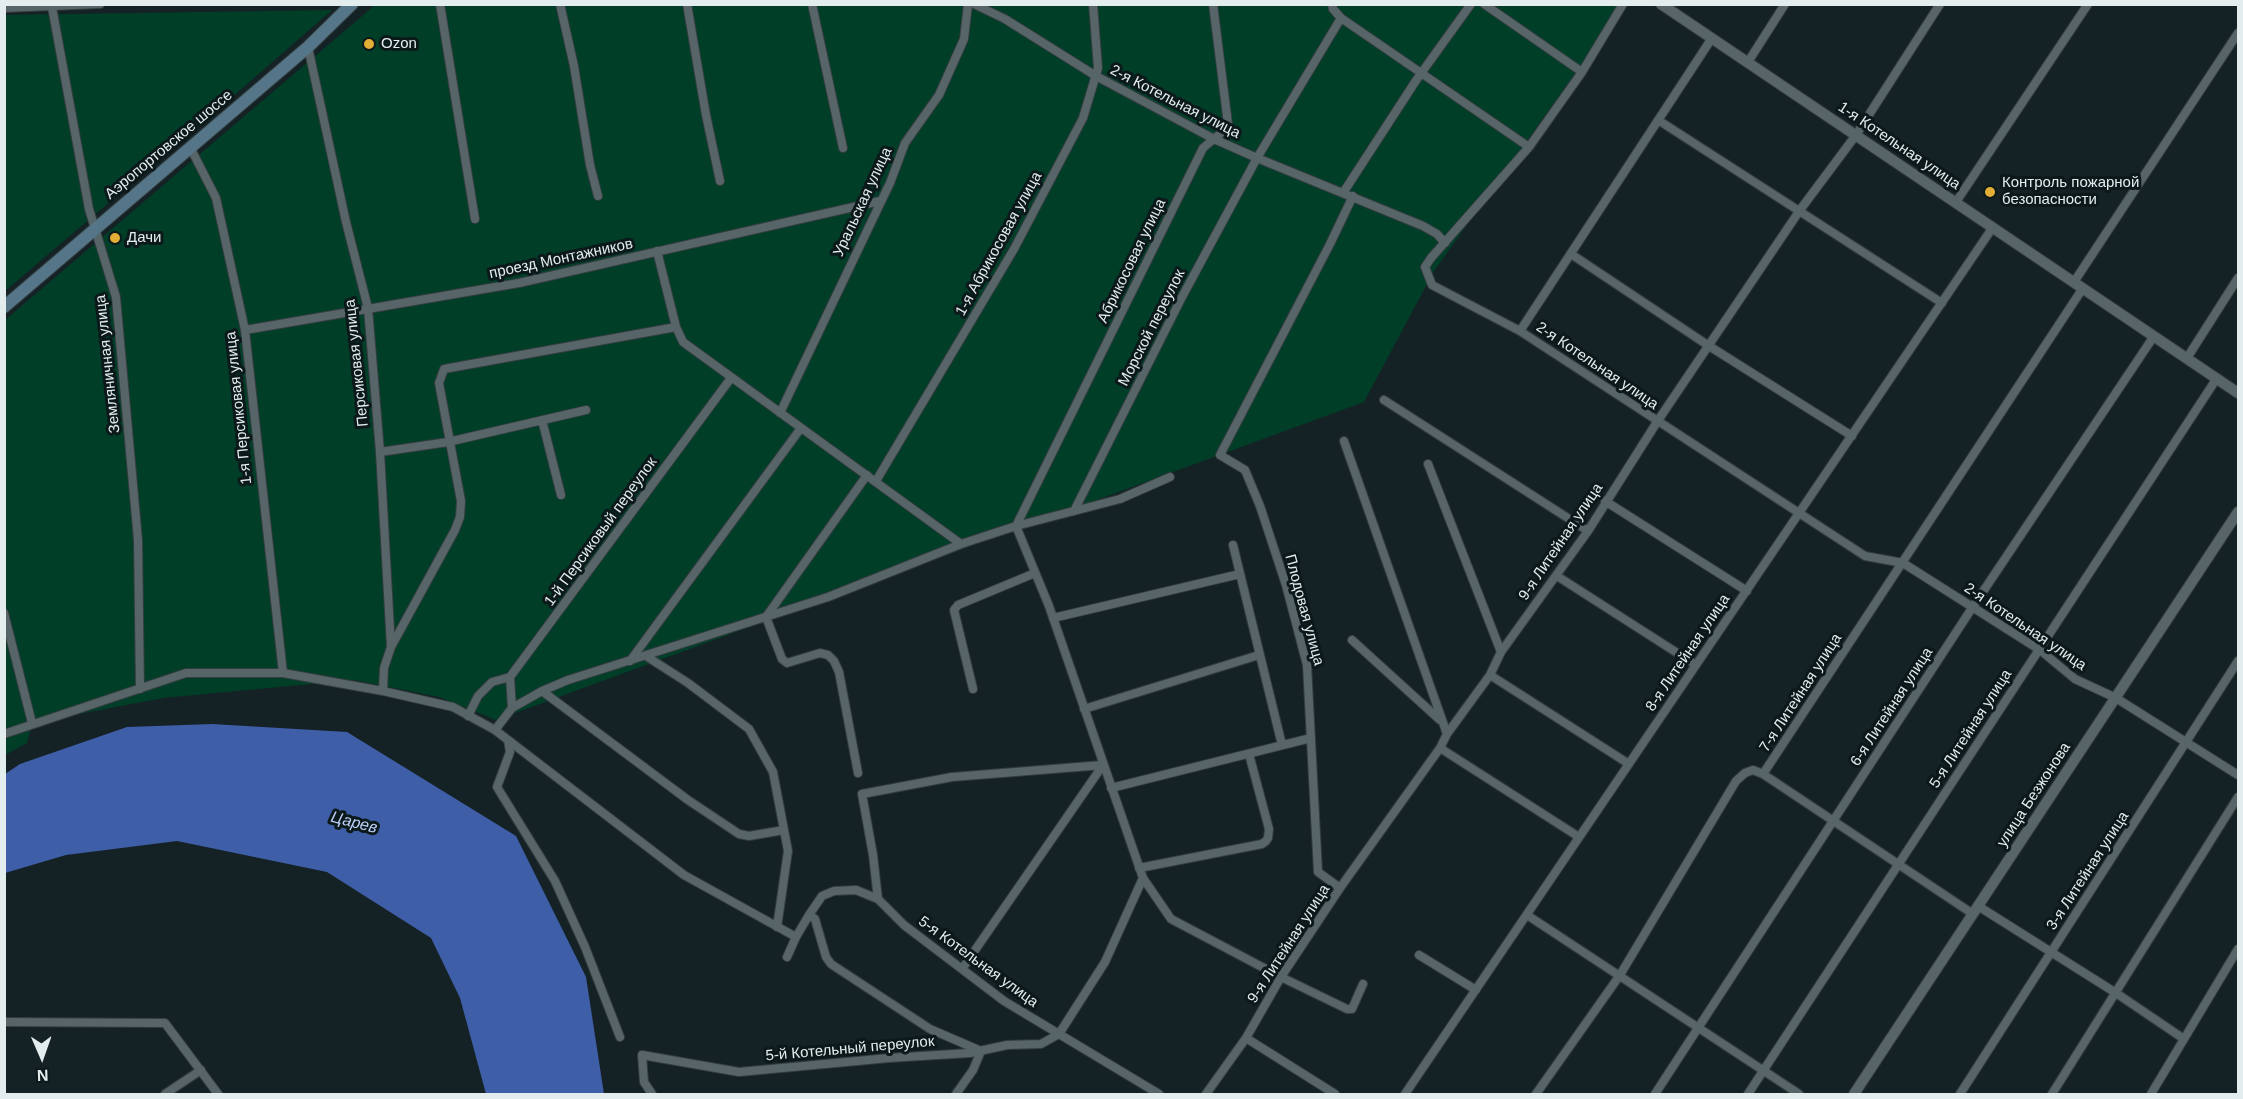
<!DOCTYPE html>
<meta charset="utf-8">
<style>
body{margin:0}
#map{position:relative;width:2243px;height:1099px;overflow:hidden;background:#152225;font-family:Arial,sans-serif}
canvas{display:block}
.frame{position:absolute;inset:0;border:6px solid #e4edee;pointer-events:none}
.north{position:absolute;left:12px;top:1027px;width:60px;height:60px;-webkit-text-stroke:4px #0c191b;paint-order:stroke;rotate:178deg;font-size:16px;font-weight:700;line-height:24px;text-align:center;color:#e4edee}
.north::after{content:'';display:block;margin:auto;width:21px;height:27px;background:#e4edee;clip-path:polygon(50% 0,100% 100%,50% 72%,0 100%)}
</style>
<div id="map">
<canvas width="2243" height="1099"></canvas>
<div class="frame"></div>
<div class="north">N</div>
</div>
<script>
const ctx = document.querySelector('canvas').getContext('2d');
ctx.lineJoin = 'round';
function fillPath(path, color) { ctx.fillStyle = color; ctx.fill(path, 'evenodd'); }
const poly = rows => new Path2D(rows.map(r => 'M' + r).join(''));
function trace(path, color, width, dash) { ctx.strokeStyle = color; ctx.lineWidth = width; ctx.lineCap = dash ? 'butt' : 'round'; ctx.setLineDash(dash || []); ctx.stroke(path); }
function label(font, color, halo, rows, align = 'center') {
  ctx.font = font + ' Arial,sans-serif'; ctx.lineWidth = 6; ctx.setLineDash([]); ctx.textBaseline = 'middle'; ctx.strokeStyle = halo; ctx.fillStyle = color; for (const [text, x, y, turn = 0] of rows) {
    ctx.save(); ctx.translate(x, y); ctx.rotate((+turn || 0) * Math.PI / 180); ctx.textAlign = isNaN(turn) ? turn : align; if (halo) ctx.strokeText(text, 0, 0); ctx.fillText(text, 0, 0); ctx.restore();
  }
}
const green = poly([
 [375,5,1624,5,1434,271,1364,402,496,720,439,697,354,680,163,698,32,723,27,743,5,755,5,320],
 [332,10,207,119,5,291,5,15]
]);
const water = poly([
 [212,724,347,732,516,836,586,977,604,1094,486,1094,460,998,431,938,327,872,177,841,66,855,5,873,5,774,20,764,127,727]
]);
const minor = poly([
 [440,4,475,219],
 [560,4,574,66,590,165,598,196],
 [687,4,706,115,720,181],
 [812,4,843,148],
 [974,4,1005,19,1096,76,1214,139,1257,158,1423,226,1437,234,1445,243],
 [1484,4,1582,72],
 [1623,4,1582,72,1529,147,1431,258,1425,267,1432,285,1520,331,1865,556,1903,563,2040,650,2075,679,2116,698,2238,775],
 [52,7,89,209,116,297,138,540,140,689],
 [4,8,100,4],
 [1341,18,1529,147],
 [308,47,346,222,368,308,380,452,391,647],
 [1748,62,1785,4],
 [1658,120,1942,303],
 [190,147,216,198,245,330,283,673],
 [1343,193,1417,79,1471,4],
 [1956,202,2088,4],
 [657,251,676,327,683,342,961,544],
 [1571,254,1709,346,1852,436],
 [2074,282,2238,33],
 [245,330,519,283,880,201],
 [1520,331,1712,38],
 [2187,358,2238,278],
 [1384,400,1588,531],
 [780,413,890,183,905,143,939,95,964,39,968,4],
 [542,420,561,495],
 [1344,441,1447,734],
 [380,452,448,442,586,410],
 [1428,464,1501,652],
 [876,481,1014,249,1083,118,1098,68,1093,4],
 [1605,501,1747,591],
 [1074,511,1182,297,1257,158,1341,18,1333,9,1332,4],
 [1016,526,1049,606,1143,878,1171,919,1281,977,1347,1009,1352,1009,1363,984],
 [1016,526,1203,148,1221,133,1228,124,1213,4],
 [1233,545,1282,745],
 [1557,576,1696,665],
 [4,613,32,723],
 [1053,618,1240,574],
 [1352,640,1440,720],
 [646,656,688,683,749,729,773,772,788,851,777,927],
 [630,661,801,428],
 [1490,675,1629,764],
 [973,689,954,610,958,605,1035,573],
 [383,691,384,668,391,647,455,530,460,517,461,501,439,383,444,369,676,327],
 [542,691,688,800,739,834,749,836,784,830],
 [512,708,510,677,731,378],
 [1084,709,1259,655],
 [468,716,478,696,492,682,510,677],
 [495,730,512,708,542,691,568,680,828,597,961,544,1016,526,1120,499,1170,477],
 [4,734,186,673,283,673,383,691,453,707,495,730,508,740,510,752,497,787,555,881,585,947,620,1037],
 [508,740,684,875,796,937,809,915],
 [1440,748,1579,837],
 [1103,765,952,777,862,794,873,855,878,899,904,925,1004,1001,1159,1094],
 [858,773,839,672,834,661,828,655,820,653,787,663,782,659,766,617,867,475],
 [1763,774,1973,914],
 [1111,788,1311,738],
 [1139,868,1262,844,1266,841,1268,838,1269,829,1249,754],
 [1340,888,1318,872,1307,665,1286,585,1260,506,1245,470,1220,455,1330,244,1353,196],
 [878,899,856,890,834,891,822,896,809,915,815,919,826,957,831,964,930,1029,981,1051,973,1070,956,1094],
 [1978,906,2116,993,2184,1039],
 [1527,915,1799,1094],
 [1419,955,1476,990],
 [787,957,796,937],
 [962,969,1103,765],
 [4,1022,165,1023,218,1094],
 [1246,1038,1335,1094],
 [165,1094,201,1070],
 [652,1094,644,1082,642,1055,739,1072,889,1058,970,1053,1007,1045,1041,1044,1059,1034,1105,962,1143,878],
 [1206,1094,1246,1038,1281,977,1340,888,1440,748,1447,734,1490,675,1501,652,1588,531,1657,422,1800,210,1856,135,1940,4],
 [1405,1094,1993,227],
 [1536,1094,1620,975,1736,781,1745,773,1753,770,1763,774,2083,288],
 [1655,1094,1972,608,2154,336],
 [1748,1094,2217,378],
 [1960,1094,2238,661],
 [2052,1094,2238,797],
 [2151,1094,2238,949]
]);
const tertiary = poly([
 [1661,4,2238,393],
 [1854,1094,2238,512]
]);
const secondary = poly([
 [4,307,308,47,352,4]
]);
const markers = [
 [369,44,6,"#e3ae35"],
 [1990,192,6,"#e3ae35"],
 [115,238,6,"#e3ae35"]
];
const poiNames = [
 ["Ozon",381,44],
 ["Контроль пожарной",2002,183],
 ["безопасности",2002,200],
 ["Дачи",127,238]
];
const streetNames = [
 ["2-я Котельная улица",1175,102,27],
 ["Аэропортовское шоссе",169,145,-40],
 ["1-я Котельная улица",1899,146,34],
 ["Уральская улица",863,202,-65],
 ["1-я Абрикосовая улица",999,244,-61],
 ["проезд Монтажников",561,259,-12],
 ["Абрикосовая улица",1132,261,-64],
 ["Морской переулок",1152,328,-63],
 ["Персиковая улица",357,363,-96],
 ["Земляничная улица",108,364,-96],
 ["2-я Котельная улица",1597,366,34],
 ["1-я Персиковая улица",239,408,-96],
 ["1-й Персиковый переулок",601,532,-54],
 ["9-я Литейная улица",1561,542,-56],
 ["Плодовая улица",1304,610,75],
 ["2-я Котельная улица",2025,627,34],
 ["8-я Литейная улица",1688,653,-56],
 ["7-я Литейная улица",1801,693,-57],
 ["6-я Литейная улица",1892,707,-57],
 ["5-я Литейная улица",1971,729,-57],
 ["улица Безжонова",2034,795,-57],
 ["3-я Литейная улица",2088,871,-57],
 ["9-я Литейная улица",1289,944,-57],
 ["5-я Котельная улица",978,962,36],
 ["5-й Котельный переулок",850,1049,-5]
];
const waterNames = [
 ["Царев",354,823,14]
];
fillPath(green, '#003e27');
fillPath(water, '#3f5ea8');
trace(minor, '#343d3f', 10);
trace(tertiary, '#343d3f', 12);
trace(secondary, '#343d3f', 14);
trace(minor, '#576569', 8);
trace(tertiary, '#576569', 10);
trace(secondary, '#547688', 12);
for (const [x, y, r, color] of markers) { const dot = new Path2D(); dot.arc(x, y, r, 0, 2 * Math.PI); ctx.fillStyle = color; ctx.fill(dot); trace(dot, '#0c191b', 2); }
label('15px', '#e4edee', '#0c191b', poiNames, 'left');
label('15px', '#e4edee', '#0c191b', streetNames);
label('italic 16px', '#bdd0f9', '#0c191b', waterNames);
</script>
